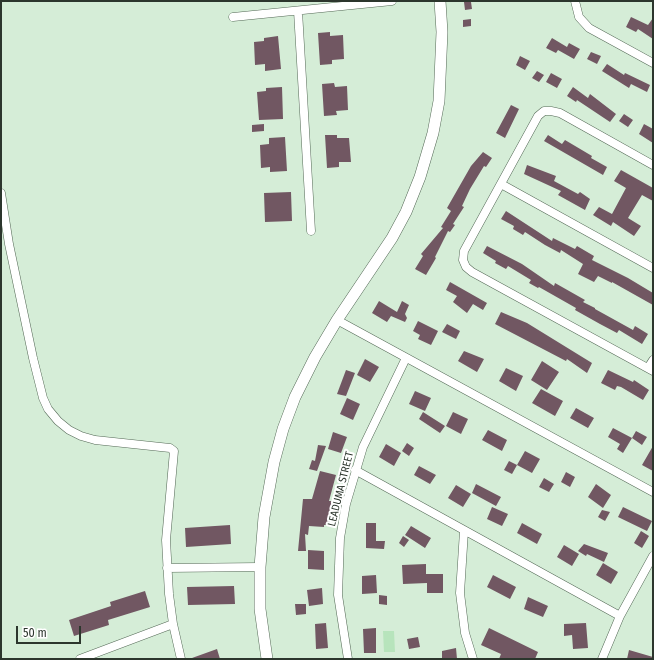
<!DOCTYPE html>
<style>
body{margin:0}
#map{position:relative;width:654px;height:660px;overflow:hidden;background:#d5edd7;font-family:"Fira Sans Condensed",sans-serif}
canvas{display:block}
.frame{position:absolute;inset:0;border:2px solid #2c362d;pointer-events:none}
.scale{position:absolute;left:16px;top:626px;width:65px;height:18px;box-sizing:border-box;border:2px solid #2c362d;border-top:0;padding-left:5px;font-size:12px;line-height:14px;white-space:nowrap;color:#2c362d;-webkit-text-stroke:3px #fff;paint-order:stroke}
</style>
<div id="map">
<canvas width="654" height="660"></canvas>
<div class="frame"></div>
<div class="scale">50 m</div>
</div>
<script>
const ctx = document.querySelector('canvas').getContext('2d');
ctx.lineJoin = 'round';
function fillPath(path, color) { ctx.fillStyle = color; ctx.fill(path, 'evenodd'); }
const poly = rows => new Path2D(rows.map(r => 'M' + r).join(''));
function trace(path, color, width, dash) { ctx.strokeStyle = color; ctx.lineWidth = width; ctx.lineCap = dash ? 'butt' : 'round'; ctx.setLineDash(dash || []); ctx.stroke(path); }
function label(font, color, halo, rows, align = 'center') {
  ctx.font = font + ' "Fira Sans Condensed",sans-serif'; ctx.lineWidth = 4; ctx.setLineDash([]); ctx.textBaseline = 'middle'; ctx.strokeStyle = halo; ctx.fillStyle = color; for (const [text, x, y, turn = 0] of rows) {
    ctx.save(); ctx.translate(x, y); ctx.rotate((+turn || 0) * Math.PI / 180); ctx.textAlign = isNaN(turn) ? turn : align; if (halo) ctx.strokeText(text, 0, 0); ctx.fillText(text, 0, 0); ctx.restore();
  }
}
const green = poly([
 [383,631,394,631,395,652,384,652]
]);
const building = poly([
 [464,2,471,2,472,9,465,10],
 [631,17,648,25,653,18,653,39,638,29,636,32,626,27],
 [471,19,471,26,463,27,463,20],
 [330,32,330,36,343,35,344,59,332,60,332,64,320,65,318,33],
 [278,36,281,69,265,71,265,64,255,65,254,42,264,41,264,38],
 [552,38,567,47,569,43,580,49,574,59,558,50,556,53,546,48],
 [591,52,601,56,597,64,587,59],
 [520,56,530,61,525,70,516,65],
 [607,64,624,75,625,73,650,85,647,92,631,84,629,88,602,71],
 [537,71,544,75,539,82,532,78],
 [551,73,562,79,557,88,546,82],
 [334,83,335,87,347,86,348,110,336,111,337,115,324,116,322,84],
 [282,87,283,119,259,120,257,92,266,91,266,88],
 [573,87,588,98,590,94,616,114,610,122,577,100,576,102,567,96],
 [511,105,519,109,505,138,496,133],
 [624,114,633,120,628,127,619,121],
 [264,124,264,131,252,132,252,125],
 [644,124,653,129,653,143,639,134],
 [325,135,337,135,337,138,349,138,351,162,339,162,339,167,327,168],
 [548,135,562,144,565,140,592,156,591,158,607,167,603,175,544,141],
 [285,137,287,171,270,172,270,167,261,168,260,145,269,144,269,138],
 [483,152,492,158,486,167,484,166,470,189,462,206,464,207,453,224,455,225,450,232,448,231,435,257,436,258,426,275,415,269,423,256,421,254,443,228,441,227,451,211,447,208,471,166],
 [527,165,556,176,554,181,578,194,580,192,590,199,585,210,558,195,561,191,524,174],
 [621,170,653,188,653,201,642,195,628,218,641,226,634,236,613,222,611,226,593,215,599,207,612,214,626,188,614,181],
 [291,192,292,221,265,222,264,193],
 [506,211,552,241,553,238,575,249,577,246,594,256,592,260,628,278,653,293,653,305,612,282,612,283,598,276,594,282,578,274,583,264,561,250,560,253,545,245,525,232,523,235,513,229,514,226,501,219],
 [487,246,522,264,554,286,555,283,585,300,583,302,595,308,595,309,633,330,635,326,648,334,642,344,619,330,617,333,600,324,575,310,576,308,539,287,538,288,529,283,531,280,508,266,506,269,495,263,496,261,483,253],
 [450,282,487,303,483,310,473,304,467,313,453,302,457,296,446,290],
 [379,301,397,312,402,301,409,305,405,314,407,318,405,322,391,316,387,322,372,313],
 [501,312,527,323,592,363,587,373,567,359,566,361,495,324],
 [418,321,438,331,431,345,418,339,420,335,413,331],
 [447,324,460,331,456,339,442,332],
 [464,351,484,359,477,372,458,361],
 [365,359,379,367,370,382,357,375],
 [542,361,559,372,547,390,531,380],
 [506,368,523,376,516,391,499,381],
 [346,370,355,373,346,396,337,394],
 [608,370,633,382,634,380,649,390,643,400,621,387,617,386,615,390,601,383],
 [541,389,563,401,555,416,532,403],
 [415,391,431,398,425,411,409,404],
 [347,398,360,404,353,420,340,414],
 [576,408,594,418,588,428,570,418],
 [423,412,445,426,440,433,419,419],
 [453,412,468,419,461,434,446,426],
 [613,428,632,438,623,453,617,449,620,444,608,437],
 [488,430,507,440,502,451,482,440],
 [636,431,647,437,642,445,632,438],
 [333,432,347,437,341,453,328,449],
 [407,443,414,448,409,456,402,451],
 [386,444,401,453,394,466,379,457],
 [318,445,326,446,317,471,309,469,312,460,315,461],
 [653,446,653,471,642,465],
 [525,451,540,459,532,473,517,465],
 [509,461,517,465,512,474,504,470],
 [419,466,436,475,430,484,414,475],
 [320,471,336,475,329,501,333,501,332,518,330,518,330,525,324,525,324,527,309,526,308,535,305,534,306,551,298,551,303,499,312,499],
 [566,472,575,477,570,487,561,482],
 [544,478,554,484,549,492,539,487],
 [476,484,501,497,496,506,472,493],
 [596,484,611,495,603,508,588,497],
 [456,485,471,494,463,507,448,498],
 [492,507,508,514,502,526,487,519],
 [623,507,652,521,647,531,618,517],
 [602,510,610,512,605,521,598,517],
 [366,523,376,523,376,541,385,541,384,549,366,548],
 [522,523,542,534,537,544,517,533],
 [230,525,231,544,186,547,185,528],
 [411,526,431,538,425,548,405,535],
 [641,531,649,536,642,548,634,543],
 [403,536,409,540,404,547,399,543],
 [584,544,608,553,604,562,587,554,586,556,578,551],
 [564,545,579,554,572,566,557,557],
 [308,550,324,551,324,570,308,569],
 [603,563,618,572,611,584,596,575],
 [426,564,426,574,443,574,443,593,427,593,427,583,403,584,402,565],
 [376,575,377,593,362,594,362,576],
 [493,575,516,587,510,599,487,587],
 [234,586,235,604,188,605,187,587],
 [322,588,323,604,309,606,307,590],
 [145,591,150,607,108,620,109,625,74,636,69,620,111,606,110,602],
 [379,595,387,596,387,605,379,604],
 [528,597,548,606,543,617,524,609],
 [295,604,306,604,306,614,296,615],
 [326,623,328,648,316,649,315,624],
 [586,623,588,648,573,649,572,635,564,636,564,624],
 [376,628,376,653,364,653,363,629],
 [489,628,538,652,535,659,499,659,501,654,481,645],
 [418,637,420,647,409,649,407,639],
 [456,648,457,659,442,659,442,651],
 [217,649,220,659,192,659,192,658],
 [629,650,653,657,653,659,627,659]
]);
const street = poly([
 [575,1,579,17,589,28,653,63],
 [298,11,311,231],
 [233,17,392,1],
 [653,165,560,113,551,111,544,111,538,116,464,251,463,260,466,267,472,272,653,371],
 [501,184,653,268],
 [1,193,9,244,33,358,43,398,48,409,58,421,69,430,81,436,95,440,170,448,174,451,166,540,169,594,173,624,181,659],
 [337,320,653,492],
 [648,368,653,360],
 [355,470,620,616],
 [464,531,460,593,465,633,473,659],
 [167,568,260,567],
 [80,659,173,624],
 [348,659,338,595,340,538,346,504,363,447,406,358],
 [602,659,620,616,653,556]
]);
const secondary = poly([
 [267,659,260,609,260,567,264,517,274,462,283,429,295,397,315,357,337,320,392,238,406,212,420,177,433,133,439,101,442,32,440,1]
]);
const streetNames = [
 ["LEADUMA STREET",341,489,-76]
];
fillPath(green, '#b7e4bc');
fillPath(building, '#715762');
trace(street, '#546956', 9);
trace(secondary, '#546956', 12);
trace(street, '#fff', 8);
trace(secondary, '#fff', 11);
label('11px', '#2c362d', '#fff', streetNames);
</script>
